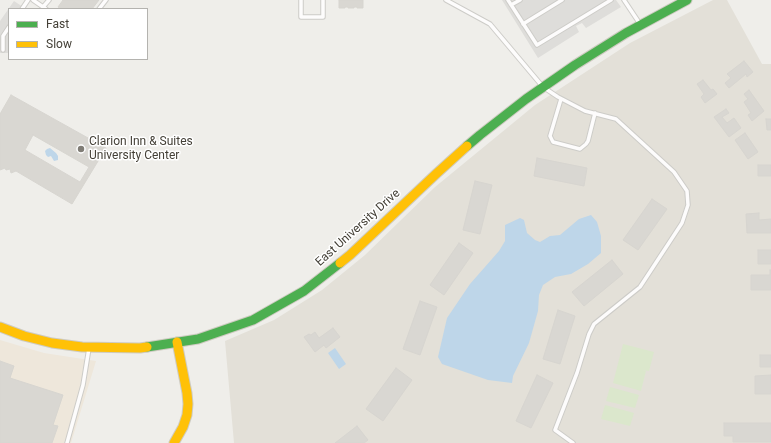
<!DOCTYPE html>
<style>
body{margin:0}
#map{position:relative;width:771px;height:443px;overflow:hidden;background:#efeeea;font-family:Roboto,sans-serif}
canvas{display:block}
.legend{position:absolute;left:8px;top:8px;width:140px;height:52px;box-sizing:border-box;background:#fff;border:1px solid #b4b3af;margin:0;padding:5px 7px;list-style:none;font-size:12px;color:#444037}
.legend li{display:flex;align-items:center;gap:8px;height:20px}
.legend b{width:20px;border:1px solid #b4b3af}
</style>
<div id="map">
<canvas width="771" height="443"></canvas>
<ul class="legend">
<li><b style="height:5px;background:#4caf50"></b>Fast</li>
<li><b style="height:5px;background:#ffc107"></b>Slow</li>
</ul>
</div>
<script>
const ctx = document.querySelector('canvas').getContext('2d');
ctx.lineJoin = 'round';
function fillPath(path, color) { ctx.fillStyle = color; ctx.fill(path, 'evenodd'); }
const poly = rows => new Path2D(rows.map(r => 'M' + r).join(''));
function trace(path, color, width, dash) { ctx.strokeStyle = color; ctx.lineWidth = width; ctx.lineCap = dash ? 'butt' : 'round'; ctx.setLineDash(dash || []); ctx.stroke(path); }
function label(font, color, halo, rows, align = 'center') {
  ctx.font = font + ' Roboto,sans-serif'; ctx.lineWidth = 3; ctx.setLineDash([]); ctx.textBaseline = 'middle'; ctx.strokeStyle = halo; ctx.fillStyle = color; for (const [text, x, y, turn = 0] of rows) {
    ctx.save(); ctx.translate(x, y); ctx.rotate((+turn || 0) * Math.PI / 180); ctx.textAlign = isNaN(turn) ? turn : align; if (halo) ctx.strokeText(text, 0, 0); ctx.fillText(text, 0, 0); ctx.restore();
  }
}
const residential = poly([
 [713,0,727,0,762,64,771,64,771,443,234,443,225,341,274,320,322,290,365,255,435,187,535,105,630,43]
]);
const commercial = poly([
 [0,340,44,353,96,361,71,443,0,443]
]);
const green = poly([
 [623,344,654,352,649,371,643,370,646,371,641,391,613,383],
 [610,387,639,395,635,408,606,401],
 [605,405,634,413,630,426,601,419]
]);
const parking = poly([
 [502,0,616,0,621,7,586,28,582,23,576,26,579,32,538,58],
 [14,1,26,9,9,9,9,53,0,53,0,21]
]);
const water = poly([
 [47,149,50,148,56,153,58,156,58,160,54,161,51,156,48,157,46,155,45,151],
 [591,215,597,222,601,236,601,253,588,264,571,274,555,277,543,285,539,295,538,311,529,343,513,376,512,383,488,380,442,364,438,357,447,318,470,284,499,251,505,241,505,225,520,218,524,220,527,233,535,240,540,242,550,236,560,235,579,219],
 [335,348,346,364,339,369,328,353]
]);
const building = poly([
 [63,0,99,0,92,9,61,9,58,7,63,0],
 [339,0,363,0,363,8,357,8,357,7,354,7,354,8,348,8,348,7,345,7,345,8,339,8,339,0],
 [744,61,753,72,747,77,746,74,729,88,725,83,731,78,727,74,744,61],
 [703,80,711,90,713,89,717,94,705,103,701,97,704,94,697,84,703,80],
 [749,90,764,111,752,121,748,115,751,113,744,102,748,99,744,94,749,90],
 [11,95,106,148,72,204,16,171,11,173,10,169,6,170,5,168,0,170,0,114,11,95],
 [33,135,89,167,80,182,25,150,33,135],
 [726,109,729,113,722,117,727,123,734,118,741,128,729,137,714,117,726,109],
 [766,119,771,119,771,130,767,130,766,119],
 [745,133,758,152,748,159,735,140,745,133],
 [537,158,587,168,584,186,534,176,537,158],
 [758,165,771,165,771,176,758,176,758,165],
 [475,181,492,185,480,234,463,230,475,181],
 [652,199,667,209,638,250,623,240,652,199],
 [759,213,759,220,771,219,771,233,747,233,746,214,759,213],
 [459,243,473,253,444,295,430,285,459,243],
 [758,250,771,250,771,264,758,264,758,250],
 [612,260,623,274,584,306,572,292,612,260],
 [770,270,771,270,771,290,751,290,751,275,770,275,770,270],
 [420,301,437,307,420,355,403,349,420,301],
 [558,310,575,316,560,364,543,359,558,310],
 [333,328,340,337,326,348,324,345,315,352,304,337,309,334,311,335,315,332,319,338,333,328],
 [760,355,771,355,771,367,760,367,760,355],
 [0,361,14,366,10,378,63,395,53,425,58,426,52,443,0,443,0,361],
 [396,368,412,380,383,421,366,409,396,368],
 [537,375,553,383,531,428,516,421,537,375],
 [771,375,771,394,755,394,755,376,771,375],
 [724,423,771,423,771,442,733,442,733,436,724,436,724,423],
 [357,426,368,440,364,443,335,443,357,426]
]);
const lane = poly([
 [33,0,46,9],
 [301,0,301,17,323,17,323,0],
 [446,0,490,24,543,87,558,97,585,111,616,119,674,172,687,191,688,205,682,223,640,287,594,324,589,334,577,373,555,430,573,443],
 [508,0,537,45,611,0],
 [624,0,640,24],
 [511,5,520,0],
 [43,7,49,0],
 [22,9,28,0],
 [99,9,106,0],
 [523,24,562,0],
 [3,50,3,36,9,27],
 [561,99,550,136,553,142,580,149,586,144,588,141,595,113],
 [67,443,83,385,89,348]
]);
const fast = poly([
 [467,146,480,135,526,99,575,65,626,33,687,0],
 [147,347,198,339,253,320,304,291,340,263]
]);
const slow = poly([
 [340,263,350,255,436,174,467,146],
 [0,327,24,336,52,343,82,347,140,348,147,347],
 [174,443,183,427,187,415,188,404,187,393,177,342]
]);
const markers = [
 [81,149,4,"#807d76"]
];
const poiNames = [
 ["Clarion Inn & Suites",89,142],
 ["University Center",89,156]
];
const streetNames = [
 ["East University Drive",358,228,-42]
];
fillPath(residential, '#e3e0d8');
fillPath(commercial, '#eee7db');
fillPath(green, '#dbe7cc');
fillPath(parking, '#deddda');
fillPath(water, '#bed6e9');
fillPath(building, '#d9d7d2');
trace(building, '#d7d5d0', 1);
trace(lane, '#cdccc8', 5.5);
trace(fast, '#cecbc1', 11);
trace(slow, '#cecbc1', 11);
trace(lane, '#fdfcfc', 3.5);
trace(fast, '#4caf50', 9);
trace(slow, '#ffc107', 9);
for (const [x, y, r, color] of markers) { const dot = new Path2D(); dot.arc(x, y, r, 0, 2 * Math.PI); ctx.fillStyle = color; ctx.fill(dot); trace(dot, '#fff', 1.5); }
label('12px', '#444037', '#fff', poiNames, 'left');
label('12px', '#444037', '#fff', streetNames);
</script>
